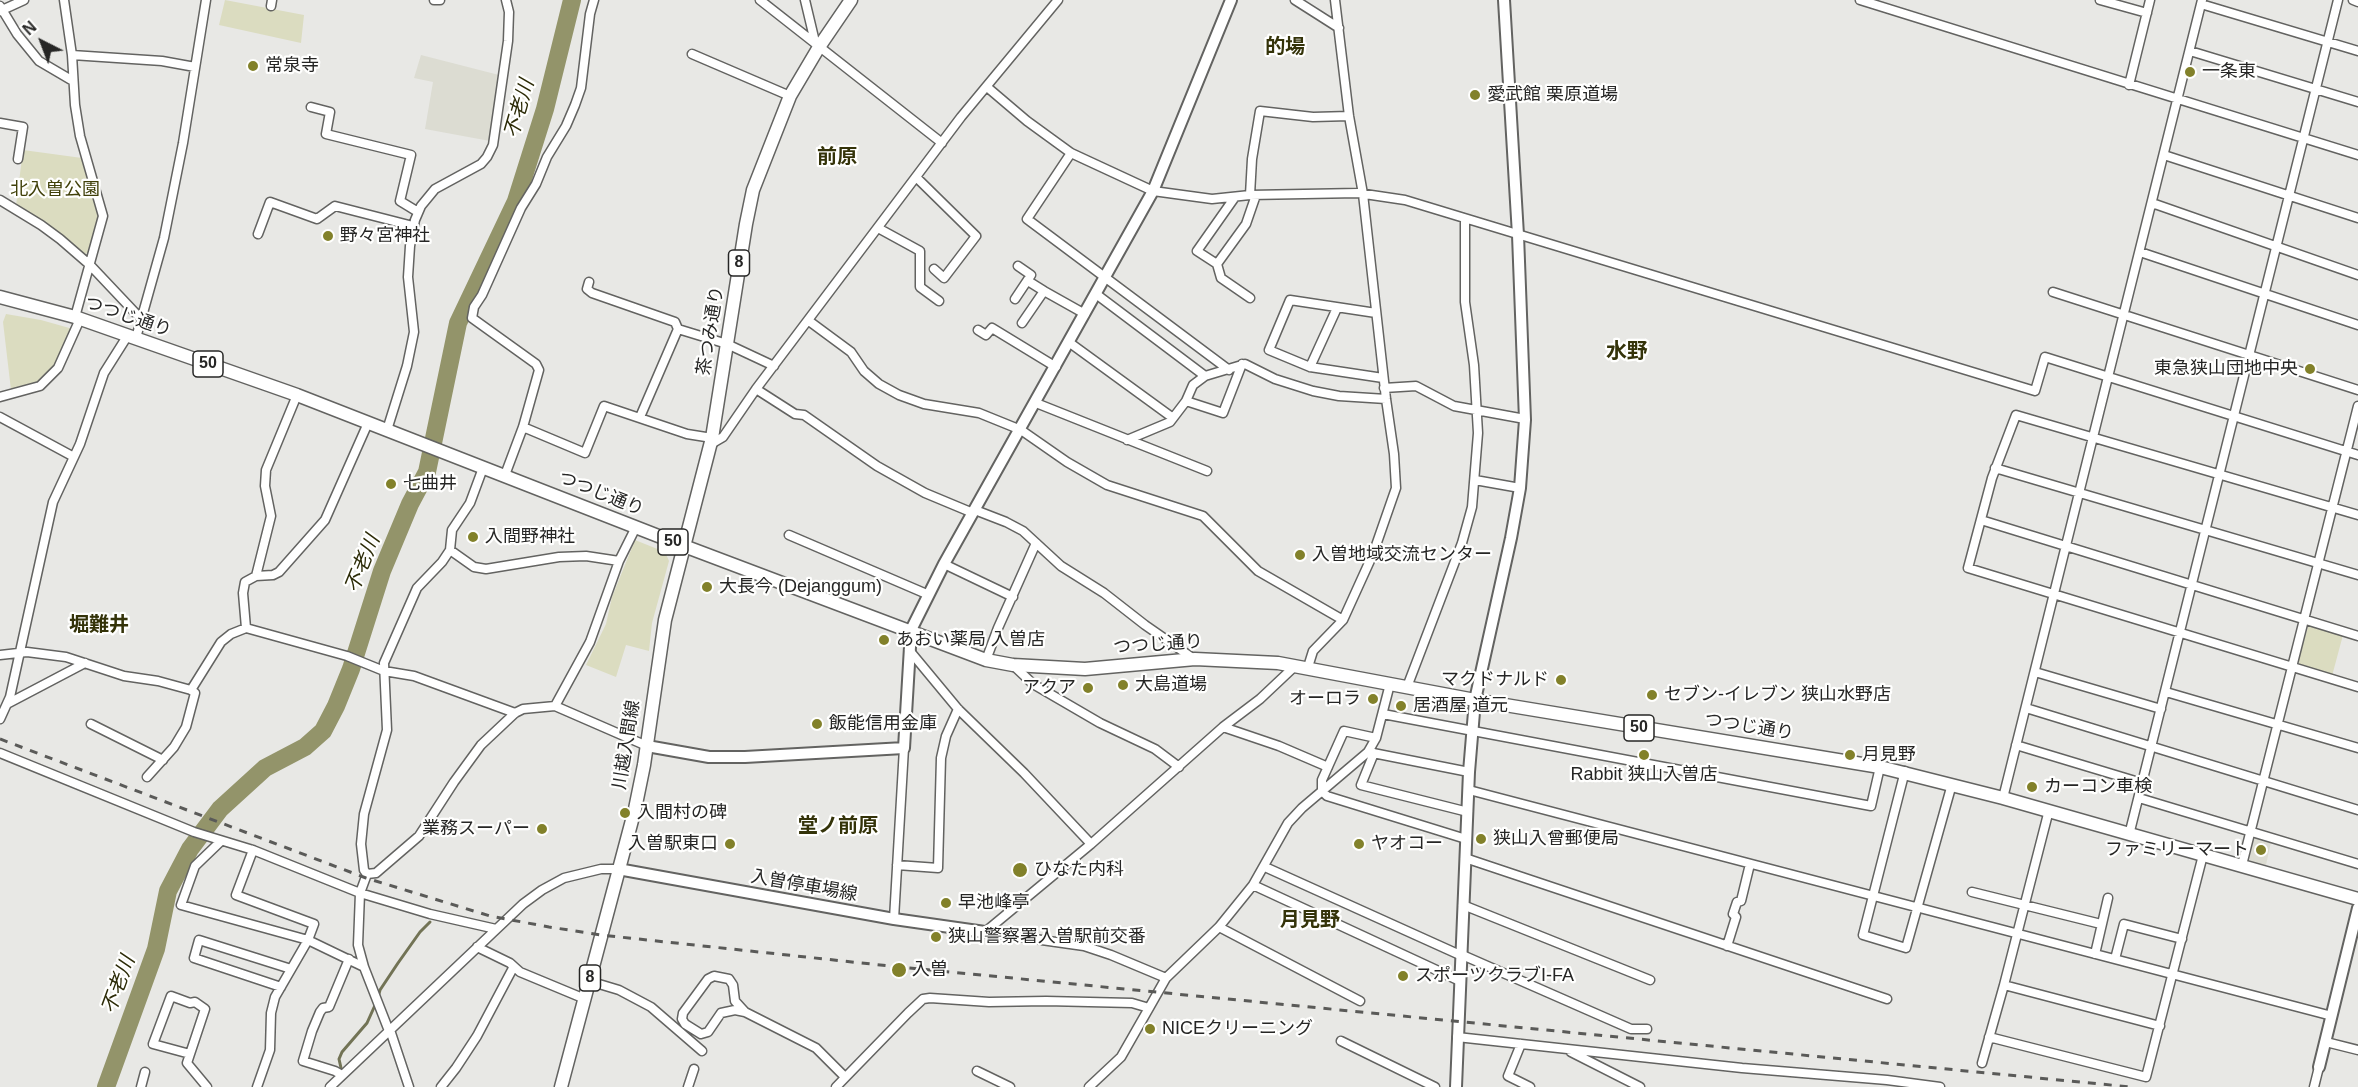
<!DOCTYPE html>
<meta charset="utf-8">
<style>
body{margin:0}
#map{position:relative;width:2358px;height:1087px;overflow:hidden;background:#e8e8e5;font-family:Helvetica,sans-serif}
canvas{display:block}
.north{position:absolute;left:12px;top:12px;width:60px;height:60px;-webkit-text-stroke:4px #fffffe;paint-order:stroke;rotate:318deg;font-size:16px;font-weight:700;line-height:24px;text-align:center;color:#262625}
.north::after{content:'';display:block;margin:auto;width:21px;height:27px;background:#262625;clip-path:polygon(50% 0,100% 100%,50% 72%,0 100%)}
</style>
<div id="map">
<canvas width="2358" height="1087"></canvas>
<div class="north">N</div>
</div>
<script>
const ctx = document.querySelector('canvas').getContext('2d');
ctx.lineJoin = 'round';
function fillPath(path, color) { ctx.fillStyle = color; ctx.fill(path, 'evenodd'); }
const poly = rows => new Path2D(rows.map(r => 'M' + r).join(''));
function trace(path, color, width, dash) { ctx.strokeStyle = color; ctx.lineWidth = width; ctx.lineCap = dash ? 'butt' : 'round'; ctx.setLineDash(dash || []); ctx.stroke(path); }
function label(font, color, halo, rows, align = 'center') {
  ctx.font = font + ' Helvetica,"Noto Sans JP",sans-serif'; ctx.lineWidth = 4.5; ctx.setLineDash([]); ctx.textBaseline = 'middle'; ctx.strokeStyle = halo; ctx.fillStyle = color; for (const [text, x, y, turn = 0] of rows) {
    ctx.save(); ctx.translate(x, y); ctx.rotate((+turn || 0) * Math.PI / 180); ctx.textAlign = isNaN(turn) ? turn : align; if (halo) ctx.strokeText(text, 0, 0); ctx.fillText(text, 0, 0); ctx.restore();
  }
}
const built = poly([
 [421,55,499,75,490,141,425,129,433,82,414,78],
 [2257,837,2271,842,2266,865,2251,862,2249,858,2254,840]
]);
const green = poly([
 [225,0,304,15,301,43,219,25],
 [23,150,82,158,99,217,88,253,84,254,44,224,16,206],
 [6,314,41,320,73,329,56,367,42,381,11,390,3,322],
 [635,540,665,552,669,561,652,623,649,651,626,645,616,677,586,665,606,624,612,597],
 [2309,624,2343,635,2332,676,2300,664,2298,661]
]);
const stream = poly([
 [378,997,380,990,398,963,420,932,430,922],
 [341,1068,339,1059,342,1052,367,1023,376,1003]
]);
const river = poly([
 [106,1087,156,949,168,891,190,849,220,809,265,768,305,747,323,731,336,706,351,669,382,571,410,504,427,472,458,323,516,201,545,109,572,0]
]);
const minor = poly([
 [64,0,72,55,75,105,80,136,103,216,75,317],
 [434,0,440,0],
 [760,0,942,143],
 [805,0,815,42],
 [1295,0,1339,28],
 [1860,0,2358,155],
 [2100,0,2147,13],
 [2353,0,2358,2],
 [2201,4,2358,51],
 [0,6,17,34,39,61,73,81],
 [271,6,272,0],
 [0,11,24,0],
 [2190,51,2358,102],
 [692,54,790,96],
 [72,55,162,61,195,67],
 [2129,85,2150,0],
 [987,87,1027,121,1071,153,1153,191,1212,199,1250,195,1358,193,1405,200,2035,391,2045,357,2358,455],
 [311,107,330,112,326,134,411,155,400,201,418,212],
 [0,123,23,127,18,159],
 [1071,153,1027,219,1229,370],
 [2164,155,2358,218],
 [917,178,976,236,944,278,934,269],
 [1250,195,1252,159,1260,111,1313,117,1349,116],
 [0,200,41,225,60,239,90,265,142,320],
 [2152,203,2358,275],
 [878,228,920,251,920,287,939,301],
 [258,234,270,202,317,219,335,206,413,226],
 [2140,252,2358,325],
 [1217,264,1197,251,1235,197],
 [589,282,587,289,592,293,675,322,678,329,727,344,774,366],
 [1044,291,1085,314],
 [2053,292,2358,390],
 [1096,294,1205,376,1245,364,1275,379,1313,391,1339,396,1386,399],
 [1250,298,1221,278,1217,264,1246,224,1256,195],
 [1015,299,1031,275,1018,266],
 [1376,313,1290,300,1269,350,1310,367,1383,378],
 [809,321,851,352,864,371,879,384,899,395,924,404,979,413,1021,430,1067,462,1107,485,1203,516,1258,571,1343,620],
 [1022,323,1044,291,1028,281],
 [978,330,986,335,992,328,1056,367],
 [136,338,164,238,183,143,206,0],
 [1070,343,1173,418],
 [1310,367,1337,308],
 [1384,388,1416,386,1454,406,1525,419],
 [756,389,795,414,804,415,877,466,925,493,973,513],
 [0,397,40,386,58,368,80,319],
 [1186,401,1223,413,1242,364],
 [1036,403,1207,471],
 [0,417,74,457],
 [640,417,678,329],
 [523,427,585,453,604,406,687,434,712,438],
 [387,430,407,366,414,332,408,277,410,246,415,220,421,206,435,189,481,164,487,157,493,145,508,41,509,12,506,0],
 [1127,440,1170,422,1186,401,1193,385,1205,376],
 [711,444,723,437,756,389,961,117,1058,0],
 [1995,468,2358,575],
 [505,475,523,427,539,370,536,364,472,318,474,307,482,295,521,208,536,184,547,157,566,126,575,105,581,88,590,14,594,0],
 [1475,480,1520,488],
 [975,510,1006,522,1023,531,1061,566,1104,593,1145,625,1194,659],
 [2358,515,2016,415,1992,478,1968,568,2358,687],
 [1981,520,2358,636],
 [789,535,929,595],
 [450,550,474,567,486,569,559,557,586,556,619,561],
 [944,564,1013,597],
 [256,576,271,516,265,486,266,470,297,395],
 [246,628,243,593,245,582,256,576,273,575,279,572,325,520,368,423],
 [909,650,958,709,1024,773,1091,844],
 [0,655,27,652,66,657,124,676,158,681,191,690,221,642,231,634,246,628,347,656,384,671,414,676,515,713],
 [986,660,998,628,1036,543],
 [1013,665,1033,684,1100,723,1155,749,1179,767],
 [1308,667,1313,651,1343,620,1373,554,1396,488,1394,454,1386,399,1363,194,1349,116,1335,0],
 [2035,672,2161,709],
 [1407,687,1462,543,1472,507,1478,433,1474,365,1465,302,1465,219],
 [2166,692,2358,748],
 [7,704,85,663],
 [555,706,590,642,619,561,636,527],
 [2026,708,2358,810],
 [1383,714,1871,806,1880,767],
 [0,719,10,697,53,502,80,444,104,373,128,335],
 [91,724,163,760],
 [1223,727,1279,746,1328,767],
 [1376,738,1344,731,1322,780,1322,791,1327,796,1466,839],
 [2016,745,2142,783],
 [1368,752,1376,738,1390,684],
 [0,753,194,832,253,850,360,893,430,914,496,929],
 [1374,753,1361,785,1468,812],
 [1905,771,1863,935,1906,948,1952,784],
 [147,777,174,747,186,727,195,693,191,690],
 [1469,790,2332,1016],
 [2003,798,2202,0],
 [2139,798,2358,864],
 [2049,810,2004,985,2160,1026],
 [2129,835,2338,0],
 [221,841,195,866,181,905,308,940,364,967],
 [253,850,236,895,314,924,308,940,275,997,271,1013,270,1050,257,1087],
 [1465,858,1887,999],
 [897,865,938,868,941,758,946,736,958,709],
 [2242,865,2358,406],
 [1265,867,1460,955],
 [367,874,376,873,419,836,454,782,481,745,515,713,523,709,555,706,647,746],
 [1253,885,1460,981],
 [1972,892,2101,924],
 [1463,905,1650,980],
 [894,919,904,748],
 [1219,927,1360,1001],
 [985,932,1091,844,1223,727,1260,699,1295,666],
 [985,932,1084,946,1111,955,1166,978],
 [1727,946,1736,917,1733,914,1737,902,1741,901,1750,864],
 [477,947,510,963,520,972,585,999],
 [1460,954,1631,1029,1647,1029],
 [2095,954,2108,898],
 [2115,959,2124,924,2182,939],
 [589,981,619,990,651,1007,702,1051],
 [281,987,194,958,199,940,291,969],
 [1149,1008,1166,978,1219,927,1253,885,1288,823,1302,808,1368,752,1469,772],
 [745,1012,735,1001,733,985,729,979,714,976,708,979,683,1013,682,1019,685,1024,701,1034,708,1032,721,1013,735,1010,745,1012,816,1048,845,1077],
 [390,1030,409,1087],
 [389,1031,364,967,358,945,360,893,367,874,364,870,361,844,364,814,387,730,384,663,417,588,442,562,450,550,452,530,470,503,483,468],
 [1457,1037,1742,1068,1887,1080,1940,1087],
 [1989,1037,2146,1077,2203,855],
 [1341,1041,1435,1087],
 [2326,1042,2358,1050],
 [1521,1044,1508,1076,1530,1087],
 [1571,1052,1640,1087],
 [190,1054,153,1044,171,996,190,1003,195,1002,205,1009,187,1063,207,1087],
 [1982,1063,2004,985],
 [977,1071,1010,1087],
 [342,1075,335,1071,303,1061,312,1031,320,1012,323,1008,329,1007,349,959],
 [141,1087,145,1072],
 [330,1087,523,904,542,890,564,878,601,869,618,869],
 [441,1087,456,1068,477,1036,513,968],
 [688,1087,694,1069],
 [836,1087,908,1013,923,999,930,998,989,1002,1046,1001,1132,1003,1149,1008,1121,1057,1089,1087],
 [2314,1087,2319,1067]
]);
const tertiary = poly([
 [647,746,709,757,745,757,904,748,911,630,944,564,1153,191,1231,0],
 [2319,1067,2358,908],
 [1456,1087,1469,772,1475,700,1511,538,1520,488,1525,420,1518,235,1504,0]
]);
const secondary = poly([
 [618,869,894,919,985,932]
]);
const primary = poly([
 [0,297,75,317,297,395,684,546,986,660,1013,665,1085,669,1195,659,1278,663,1475,700,1880,767,2003,798,2358,899],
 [561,1087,635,809,644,765,665,620,712,438,746,224,753,190,790,96,819,47,851,0]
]);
const rail = poly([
 [0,739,366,878,490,916,549,927,601,935,899,967,2131,1087]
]);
const markers = [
 [253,66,6,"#82812a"],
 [2190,72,6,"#82812a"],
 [1475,95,6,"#82812a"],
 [328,236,6,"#82812a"],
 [2310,369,6,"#82812a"],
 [391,484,6,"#82812a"],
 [473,537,6,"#82812a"],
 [1300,555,6,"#82812a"],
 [707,587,6,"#82812a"],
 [884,640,6,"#82812a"],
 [1561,680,6,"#82812a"],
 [1123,685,6,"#82812a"],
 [1088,688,6,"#82812a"],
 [1652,695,6,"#82812a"],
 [1373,699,6,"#82812a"],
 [1401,706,6,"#82812a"],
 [817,724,6,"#82812a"],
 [1644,755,6,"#82812a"],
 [1850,755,6,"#82812a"],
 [2032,787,6,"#82812a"],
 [625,813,6,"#82812a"],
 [542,829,6,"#82812a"],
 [1481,839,6,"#82812a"],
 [730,844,6,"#82812a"],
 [1359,844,6,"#82812a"],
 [2261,850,6,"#82812a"],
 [1020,870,8,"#82812a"],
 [946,903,6,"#82812a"],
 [936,937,6,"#82812a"],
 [899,970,8,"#82812a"],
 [1403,976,6,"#82812a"],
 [1150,1029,6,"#82812a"]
];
const shields = [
 [739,263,21],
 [208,364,30],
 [673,542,30],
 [1639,728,30],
 [590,978,21]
];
const shieldNames = [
 ["8",739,263],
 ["50",208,364],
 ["50",673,542],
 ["50",1639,728],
 ["8",590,978]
];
const poiNames = [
 ["常泉寺",265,66],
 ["一条東",2202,72],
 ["愛武館 栗原道場",1487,95],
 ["野々宮神社",340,236],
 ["東急狭山団地中央",2298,369,"right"],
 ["七曲井",403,484],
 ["入間野神社",485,537],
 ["入曽地域交流センター",1312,555],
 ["大長今 (Dejanggum)",719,587],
 ["あおい薬局 入曽店",896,640],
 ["マクドナルド",1549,680,"right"],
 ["大島道場",1135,685],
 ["アクア",1076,688,"right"],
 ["セブン-イレブン 狭山水野店",1664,695],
 ["オーロラ",1361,699,"right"],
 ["居酒屋 道元",1413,706],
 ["飯能信用金庫",829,724],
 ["月見野",1862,755],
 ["Rabbit 狭山入曽店",1644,775,"center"],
 ["カーコン車検",2044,787],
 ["入間村の碑",637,813],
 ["業務スーパー",530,829,"right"],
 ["狭山入曾郵便局",1493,839],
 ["入曽駅東口",718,844,"right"],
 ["ヤオコー",1371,844],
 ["ファミリーマート",2249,850,"right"],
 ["ひなた内科",1034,870],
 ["早池峰亭",958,903],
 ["狭山警察署入曽駅前交番",948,937],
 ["入曽",912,970],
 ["スポーツクラブI-FA",1415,976],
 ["NICEクリーニング",1162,1029]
];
const parkNames = [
 ["北入曽公園",55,190]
];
const streetNames = [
 ["つつじ通り",128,317,19],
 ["茶つみ通り",711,331,-81],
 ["つつじ通り",601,494,22],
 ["つつじ通り",1158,645,-4],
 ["つつじ通り",1749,727,9],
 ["川越入間線",627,745,-81],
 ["入曽停車場線",804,886,10]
];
const neighbourhoodNames = [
 ["的場",1285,47],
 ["前原",837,157],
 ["堀難井",99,625],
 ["堂ノ前原",838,826],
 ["月見野",1310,920]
];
const waterNames = [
 ["不老川",520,109,-74],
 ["不老川",363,564,-68],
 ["不老川",119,985,-70]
];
const quarterNames = [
 ["水野",1627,352]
];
fillPath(built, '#dcdcd2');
fillPath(green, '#dbdcc0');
trace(stream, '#727355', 3);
trace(river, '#93946a', 18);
trace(minor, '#636361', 11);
trace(tertiary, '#636361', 14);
trace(secondary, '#636361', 14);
trace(primary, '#636361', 15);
trace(minor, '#fff', 8);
trace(tertiary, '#fff', 10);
trace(secondary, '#fff', 10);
trace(primary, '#fff', 12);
trace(rail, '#5a5a58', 3, [8, 8]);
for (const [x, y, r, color] of markers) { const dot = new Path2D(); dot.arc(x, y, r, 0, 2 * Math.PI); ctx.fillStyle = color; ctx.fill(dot); trace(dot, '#fffffe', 2); }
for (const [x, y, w] of shields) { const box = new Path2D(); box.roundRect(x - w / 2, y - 13, w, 26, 4.5); ctx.fillStyle = '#fffffe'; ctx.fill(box); trace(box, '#262625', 1.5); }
label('bold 16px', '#262625', null, shieldNames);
label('18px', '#262625', '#fffffe', poiNames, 'left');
label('18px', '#404009', '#fffffe', parkNames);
label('18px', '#262625', '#fffffe', streetNames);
label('bold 20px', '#343309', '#fffffe', neighbourhoodNames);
label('italic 20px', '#2c2b07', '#fffffe', waterNames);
label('bold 21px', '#343309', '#fffffe', quarterNames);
</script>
